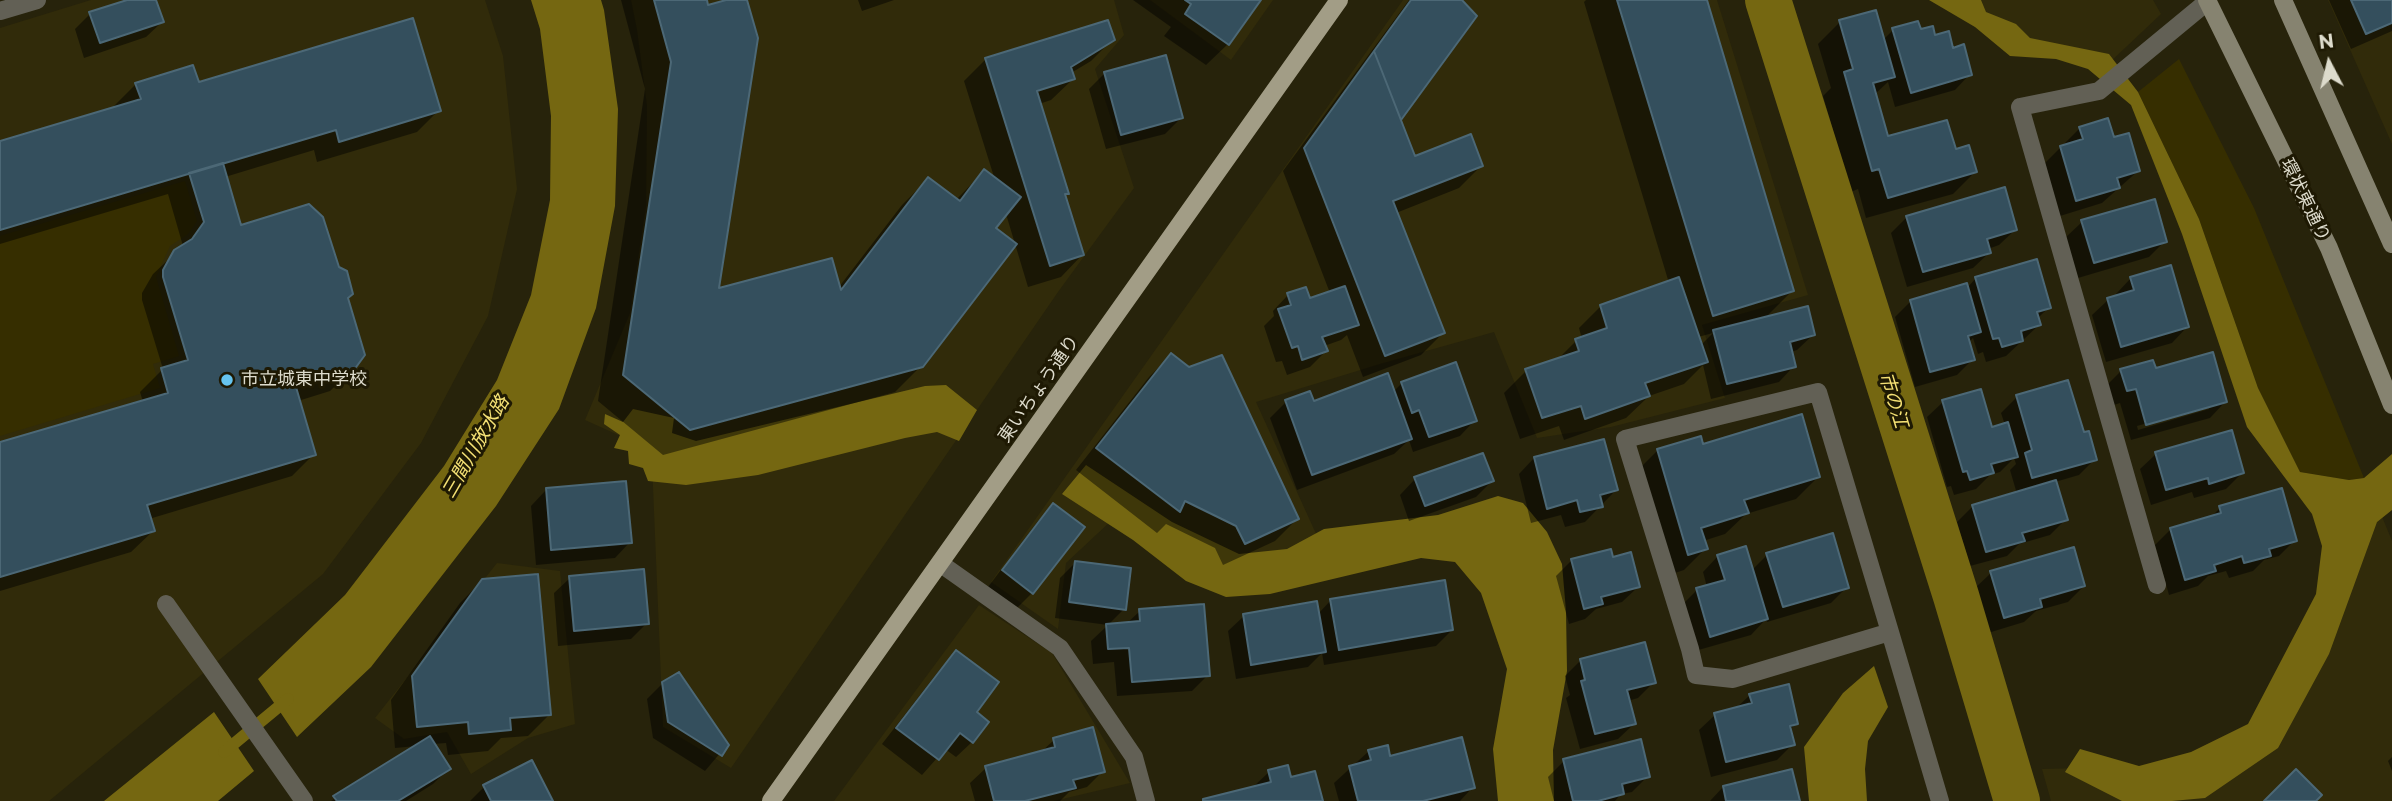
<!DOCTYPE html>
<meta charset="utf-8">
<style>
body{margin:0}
#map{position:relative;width:2392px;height:801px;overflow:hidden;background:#27230b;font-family:Montserrat,sans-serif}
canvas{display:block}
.north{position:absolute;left:2294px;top:28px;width:70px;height:70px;-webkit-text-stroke:5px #1e1903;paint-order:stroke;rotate:353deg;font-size:19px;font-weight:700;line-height:28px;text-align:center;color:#dddbcc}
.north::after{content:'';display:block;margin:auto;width:24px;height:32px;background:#dddbcc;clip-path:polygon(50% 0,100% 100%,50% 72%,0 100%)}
</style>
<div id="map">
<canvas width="2392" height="801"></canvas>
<div class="north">N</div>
</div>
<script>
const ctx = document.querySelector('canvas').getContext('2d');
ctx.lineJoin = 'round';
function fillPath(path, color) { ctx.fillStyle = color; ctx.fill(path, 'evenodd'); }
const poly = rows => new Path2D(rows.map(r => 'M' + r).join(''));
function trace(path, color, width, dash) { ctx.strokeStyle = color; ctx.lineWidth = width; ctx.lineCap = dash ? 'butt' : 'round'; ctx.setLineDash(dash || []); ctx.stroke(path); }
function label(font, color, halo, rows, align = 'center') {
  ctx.font = font + ' Montserrat,"Noto Sans JP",sans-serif'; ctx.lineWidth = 6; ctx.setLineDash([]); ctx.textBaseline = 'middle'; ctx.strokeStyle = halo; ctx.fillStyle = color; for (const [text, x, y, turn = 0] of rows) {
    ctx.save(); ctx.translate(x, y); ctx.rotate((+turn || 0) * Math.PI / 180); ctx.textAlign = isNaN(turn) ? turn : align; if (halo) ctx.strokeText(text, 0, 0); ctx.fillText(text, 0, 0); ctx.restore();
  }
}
const built = poly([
 [91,0,485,0,503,56,517,189,488,316,421,443,323,574,49,801,0,801,0,28],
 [631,0,1114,0,1124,35,1095,69,1134,188,1058,292,731,768,663,727,652,463,636,443,585,420,630,313,646,206,647,106,637,30],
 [1150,0,1273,0,1231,60],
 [1403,0,1717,0,1808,295,1702,325,1725,398,1611,427,1537,438,1494,332,1380,364,1256,402,1328,560,1224,580,1112,520,1066,563,1058,629,991,582],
 [1953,0,2153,0,2161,14,2108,64,2003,43],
 [2328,0,2392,0,2392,144],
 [2376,502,2392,541,2392,801,2051,801,2042,769,2086,768,2176,785,2278,715],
 [497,563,560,571,575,724,528,738,471,774,447,732,404,739,375,718],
 [979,605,1052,653,1130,783,1054,801,834,801]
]);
const green = poly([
 [2179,59,2254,208,2364,478,2349,480,2300,472,2258,388,2199,219,2138,92],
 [185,181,197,221,188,234,170,246,156,277,179,356,153,364,160,388,0,436,0,236]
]);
const water = poly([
 [531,0,601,0,604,10,618,109,615,206,596,308,559,409,496,506,371,667,297,737,258,679,345,595,444,466,497,380,531,295,550,200,551,116,540,29],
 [1929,0,1981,0,1986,12,2016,24,2030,38,2109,54,2138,92,2199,219,2258,388,2300,472,2349,480,2364,478,2392,454,2392,510,2377,522,2329,654,2278,748,2205,798,2172,801,2122,801,2065,772,2080,749,2139,766,2191,752,2248,724,2316,594,2322,546,2312,514,2247,427,2182,234,2131,105,2088,69,2056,59,2010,56,1975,27],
 [946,385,977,410,959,441,937,432,905,438,758,475,686,485,648,481,643,468,629,464,628,451,614,448,620,435,604,424,605,414,623,422,633,409,674,418,672,433,696,441,925,386],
 [1086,465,1172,522,1239,554,1287,549,1324,529,1438,515,1498,496,1523,503,1547,532,1562,564,1566,611,1567,671,1553,750,1554,801,1498,801,1493,749,1507,669,1481,593,1455,562,1421,558,1270,594,1226,597,1186,581,1133,540,1062,494],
 [1874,666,1888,707,1868,741,1865,769,1867,801,1809,801,1804,747,1843,693],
 [214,712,254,771,218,801,104,801]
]);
const shadow = poly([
 [132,0,155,0,162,22,146,37,84,58,75,29,90,14],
 [621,0,705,0,707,7,732,0,746,0,717,290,839,287,902,205,928,179,956,200,984,171,995,180,964,81,986,59,1113,39,1091,61,1071,73,1073,79,1051,100,1039,104,1067,193,1064,196,1082,255,1061,277,1028,287,1006,214,994,229,922,365,895,392,663,455,598,401,645,89],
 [858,0,894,0,862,11],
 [1133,0,1259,0,1228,44,1206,65,1164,36,1171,27],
 [1409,0,1460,0,1475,16,1399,120,1414,158,1481,166,1459,188,1396,213,1443,333,1421,355,1363,377,1347,335,1341,340,1324,346,1326,351,1310,367,1287,375,1282,361,1276,362,1264,326,1274,316,1273,311,1288,295,1308,300,1330,293,1283,171],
 [1586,0,1705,0,1792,291,1764,319,1813,335,1797,350,1791,352,1794,366,1779,382,1711,399,1703,365,1684,384,1649,396,1626,418,1564,440,1559,426,1520,439,1504,393,1526,371,1556,361,1576,341,1582,339,1579,328,1601,306,1669,283,1584,2],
 [1713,333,1700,346,1698,337],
 [2329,0,2392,0,2392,31,2351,49],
 [1840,22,1883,40,1893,30,1920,31,1934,37,1952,50,1970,74,1955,90,1895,107,1888,82,1874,95,1887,138,1954,151,1975,172,1953,194,1866,218,1858,189,1851,192,1823,96,1831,88,1818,44],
 [1105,73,1181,118,1165,134,1106,149,1089,89],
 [136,84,197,84,439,110,417,132,317,162,314,150,225,177,239,227,346,298,353,369,330,391,298,401,314,454,292,476,149,519,153,531,131,552,0,591,0,444,143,402,140,392,163,369,142,300,142,293,153,274,183,246,168,194,0,244,0,143,115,109,114,106],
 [2080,128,2113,139,2138,171,2102,203,2060,216,2045,163,2061,147,2065,146,2064,144],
 [1907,217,2015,230,1999,245,1988,249,1989,253,1973,268,1907,287,1891,233],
 [2082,222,2165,241,2149,257,2078,278,2066,237],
 [1976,278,2049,307,2037,319,2039,325,2006,356,1986,362,1983,352,1978,354,1973,338,1968,343,1973,359,1957,375,1915,387,1895,317,1911,301,1967,288],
 [2131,278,2187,327,2172,343,2106,362,2092,315,2108,300,2116,297,2116,294],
 [1171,355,1297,519,1275,541,1223,565,1215,548,1166,524,1157,533,1076,470,1149,377],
 [2155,370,2225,402,2210,418,2131,440,2120,403,2111,406,2105,387,2121,371],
 [2209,406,2209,409,2138,430,2137,426],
 [1402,383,1475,420,1460,436,1413,452,1409,440,1394,454,1297,490,1270,418,1286,402,1313,403,1393,392],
 [2017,397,2083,435,2095,459,2079,475,2055,482,2066,519,2050,535,2019,544,2007,556,1970,566,1957,522,1973,506,2017,494,2010,470,2016,464,2014,458,2000,472,1990,475,1976,489,1954,495,1951,486,1947,487,1927,417,1943,402,1990,429,2005,425,2001,413],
 [1702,446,1818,477,1796,499,1746,514,1725,534,1703,541,1706,548,1684,570,1666,576,1636,472,1657,451],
 [2156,454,2242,473,2226,489,2194,498,2192,492,2151,505,2140,469],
 [1534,458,1616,490,1585,522,1565,527,1561,515,1531,523,1519,474],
 [1415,479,1492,481,1476,497,1409,521,1400,495],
 [546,490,630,542,615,558,536,565,531,506],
 [1054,506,1032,593,1016,609,988,587,1038,521],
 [2220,508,2295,540,2279,556,2264,560,2253,571,2229,578,2226,571,2208,576,2198,586,2169,595,2155,545,2171,529,2210,518],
 [1767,555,1847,587,1831,603,1767,622,1766,619,1751,635,1695,651,1681,606,1697,590,1707,587,1703,572,1718,556,1752,570],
 [1611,559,1638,587,1622,602,1596,609,1585,619,1569,624,1556,576,1572,560],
 [1076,562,1124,609,1107,626,1126,624,1140,611,1208,675,1192,691,1117,696,1114,662,1093,664,1091,641,1108,625,1055,618,1060,578],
 [1991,573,2084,586,2068,602,2036,611,2024,622,1988,633,1975,588],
 [570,578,647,623,631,639,558,646,554,593],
 [483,580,550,714,528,736,501,738,488,751,448,755,446,743,433,744,448,769,433,784,406,801,331,801,417,746,395,748,391,700,460,603],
 [1331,600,1452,630,1436,646,1324,665,1322,653,1308,667,1236,679,1228,631,1244,616,1318,614],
 [956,652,974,712,972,742,956,757,945,749,922,775,882,744,941,668],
 [1581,660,1654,682,1638,698,1628,701,1634,724,1618,739,1580,749,1566,698,1570,695,1565,676],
 [663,683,727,745,705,771,653,738,647,699],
 [1750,695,1796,723,1789,731,1793,744,1777,760,1711,777,1699,730,1715,715,1735,709],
 [1054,740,1103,771,1087,787,1069,792,1060,801,975,801,970,783,986,768,1040,753],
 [1369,751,1389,758,1473,787,1460,801,1339,801,1334,783],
 [2392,757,2392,771,2388,761],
 [1564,761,1648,776,1632,792,1621,794,1615,801,1554,801,1548,777],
 [531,763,551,801,470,801,484,787],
 [1269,772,1290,779,1321,801,1204,801,1253,787],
 [1723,787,1799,801,1710,801]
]);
const stream = poly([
 [224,752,288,699]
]);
const canal = poly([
 [1768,0,1956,596,2017,801]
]);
const building = poly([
 [127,0,156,0,164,22,100,43,89,12,127,0],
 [654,0,707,0,708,5,726,0,747,0,758,38,719,288,832,258,841,290,928,177,960,201,984,169,1021,197,996,228,1017,244,923,367,690,430,623,375,671,62,654,0],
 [1185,0,1261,0,1229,45,1185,14,1191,4,1185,0],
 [1411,0,1462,0,1477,16,1401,120,1374,51,1411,0],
 [1617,0,1707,0,1794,291,1713,316,1617,0],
 [2351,0,2392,0,2392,23,2366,34,2351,0],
 [1876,10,1895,77,1873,83,1888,136,1947,120,1956,149,1969,145,1977,172,1888,198,1879,169,1872,171,1844,72,1853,69,1839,20,1876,10],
 [413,18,441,111,339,142,336,130,0,230,0,141,141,99,135,83,193,65,199,82,413,18],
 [1108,20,1115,40,1071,67,1075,79,1037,91,1069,194,1065,194,1084,255,1050,266,985,58,1108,20],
 [1918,21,1921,29,1933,26,1935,35,1949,31,1953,48,1964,44,1972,75,1911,93,1892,28,1918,21],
 [1374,51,1415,156,1471,134,1483,166,1393,201,1445,333,1385,356,1304,148,1374,51],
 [1166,55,1183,118,1121,135,1104,72,1166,55],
 [2108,118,2114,137,2129,133,2140,171,2117,178,2120,188,2076,201,2060,146,2083,139,2079,127,2108,118],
 [223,163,241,225,309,204,323,217,339,267,347,271,353,294,348,298,365,355,354,370,296,387,316,455,147,505,155,531,0,577,0,442,168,393,161,368,188,360,163,277,163,270,174,250,192,239,204,222,189,173,223,163],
 [2005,187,2017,230,1987,239,1991,253,1923,272,1906,216,2005,187],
 [2155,199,2167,242,2094,263,2081,220,2155,199],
 [2037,259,2051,308,2037,312,2041,325,2021,331,2023,341,2002,347,1999,338,1993,339,1975,277,2037,259],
 [2171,265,2189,327,2121,347,2107,298,2134,290,2130,277,2171,265],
 [1679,277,1708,362,1645,383,1650,396,1585,419,1581,406,1542,418,1525,369,1579,351,1575,339,1607,328,1600,305,1679,277],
 [1967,283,1981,332,1968,336,1975,360,1930,372,1910,300,1967,283],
 [1345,286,1359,325,1322,337,1328,351,1302,360,1298,346,1292,348,1278,309,1291,305,1287,293,1306,287,1310,298,1345,286],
 [1808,306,1815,335,1790,342,1796,367,1727,384,1713,330,1808,306],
 [2213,352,2227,402,2146,425,2136,389,2127,391,2120,369,2153,360,2156,368,2213,352],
 [1171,353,1189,367,1222,355,1299,519,1245,544,1236,526,1185,501,1180,512,1096,448,1171,353],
 [1456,362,1477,421,1429,437,1419,410,1412,413,1401,382,1456,362],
 [1388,373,1412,439,1312,475,1285,400,1310,391,1314,401,1388,373],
 [2068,380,2084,432,2089,431,2097,460,2032,478,2025,453,2032,450,2016,395,2068,380],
 [1981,389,1992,427,2008,422,2018,457,1991,464,1994,473,1970,480,1967,471,1963,472,1942,400,1981,389],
 [1802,414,1820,477,1744,500,1749,513,1701,528,1708,549,1688,555,1657,449,1701,436,1703,444,1802,414],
 [2232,430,2244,473,2209,484,2208,478,2166,490,2155,452,2232,430],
 [1604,439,1618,490,1600,495,1603,507,1580,512,1577,500,1547,509,1534,457,1604,439],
 [1483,453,1494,481,1425,506,1414,477,1483,453],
 [2056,480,2068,520,2022,533,2025,541,1986,552,1972,505,2056,480],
 [626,481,632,543,551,550,546,488,626,481],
 [2282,488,2297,541,2269,549,2271,556,2244,563,2242,556,2214,565,2216,571,2185,580,2170,528,2221,513,2219,506,2282,488],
 [1053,503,1085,527,1033,594,1002,570,1053,503],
 [1833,533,1849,588,1783,607,1766,553,1833,533],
 [1746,546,1768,619,1710,637,1696,588,1725,580,1717,555,1746,546],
 [2074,547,2085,586,2040,599,2042,607,2004,618,1990,571,2074,547],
 [1611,549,1613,557,1631,552,1640,587,1601,597,1603,604,1584,609,1571,559,1611,549],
 [1075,561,1131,568,1126,610,1069,602,1075,561],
 [644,569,649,624,574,631,569,576,644,569],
 [538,574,551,715,510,718,511,730,469,734,468,722,417,727,412,676,482,579,538,574],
 [1445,580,1453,630,1339,650,1330,599,1445,580],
 [1317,601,1326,652,1251,665,1243,614,1317,601],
 [1204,604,1210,676,1132,682,1129,648,1108,649,1106,624,1140,621,1139,609,1204,604],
 [1645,642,1656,683,1627,690,1636,724,1595,734,1581,681,1585,680,1580,659,1645,642],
 [956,650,999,682,977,712,989,722,973,743,960,733,939,760,896,728,956,650],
 [679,672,729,745,722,756,668,722,662,682,679,672],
 [1789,684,1798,724,1790,726,1795,745,1726,762,1714,713,1752,703,1749,694,1789,684],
 [1093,727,1105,772,1073,780,1076,788,1025,801,994,801,985,766,1055,747,1053,738,1093,727],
 [430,736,451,769,398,801,337,801,333,796,430,736],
 [1462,737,1475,788,1423,801,1358,801,1349,766,1371,760,1368,750,1388,745,1390,756,1462,737],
 [1641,739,1650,777,1622,784,1624,794,1598,801,1573,801,1563,759,1641,739],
 [532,760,553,801,491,801,483,785,532,760],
 [1288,765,1291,777,1315,771,1323,801,1203,801,1203,799,1271,782,1268,770,1288,765],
 [1792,769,1800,801,1726,801,1723,786,1792,769],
 [2296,769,2322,795,2316,801,2264,801,2296,769]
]);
const street = poly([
 [0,11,37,0],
 [941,564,1060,648,1134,757,1146,801],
 [2157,585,2020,107,2099,91,2208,1],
 [166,604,304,801],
 [1890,632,1733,679,1696,675,1690,649,1625,439,1818,392,1890,632,1940,801]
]);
const secondary = poly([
 [2207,0,2329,248,2392,405],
 [2283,0,2392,244]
]);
const primary = poly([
 [771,801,1339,0]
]);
const markers = [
 [227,380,7,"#66c4ef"]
];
const streetNames = [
 ["環状東通り",2305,200,64],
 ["東いちょう通り",1039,389,-55]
];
const poiNames = [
 ["市立城東中学校",241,380]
];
const waterNames = [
 ["市の江",1893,400,73],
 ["三間川放水路",476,447,-60]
];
fillPath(built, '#312b0a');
fillPath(green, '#362e00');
fillPath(water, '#756711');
fillPath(shadow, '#0007');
trace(stream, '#756711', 12);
trace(canal, '#756711', 46);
fillPath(building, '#344f5d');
trace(building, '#4c6876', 2);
trace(street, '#626055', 18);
trace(secondary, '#868370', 18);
trace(primary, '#a29d86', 18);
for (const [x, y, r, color] of markers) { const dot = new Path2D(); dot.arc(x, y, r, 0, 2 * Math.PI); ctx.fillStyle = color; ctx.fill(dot); trace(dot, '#1e1903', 2.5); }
label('18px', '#dddbcc', '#1e1903', streetNames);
label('18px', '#dddbcc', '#1e1903', poiNames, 'left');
label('italic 19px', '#f4e074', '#1e1903', waterNames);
</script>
